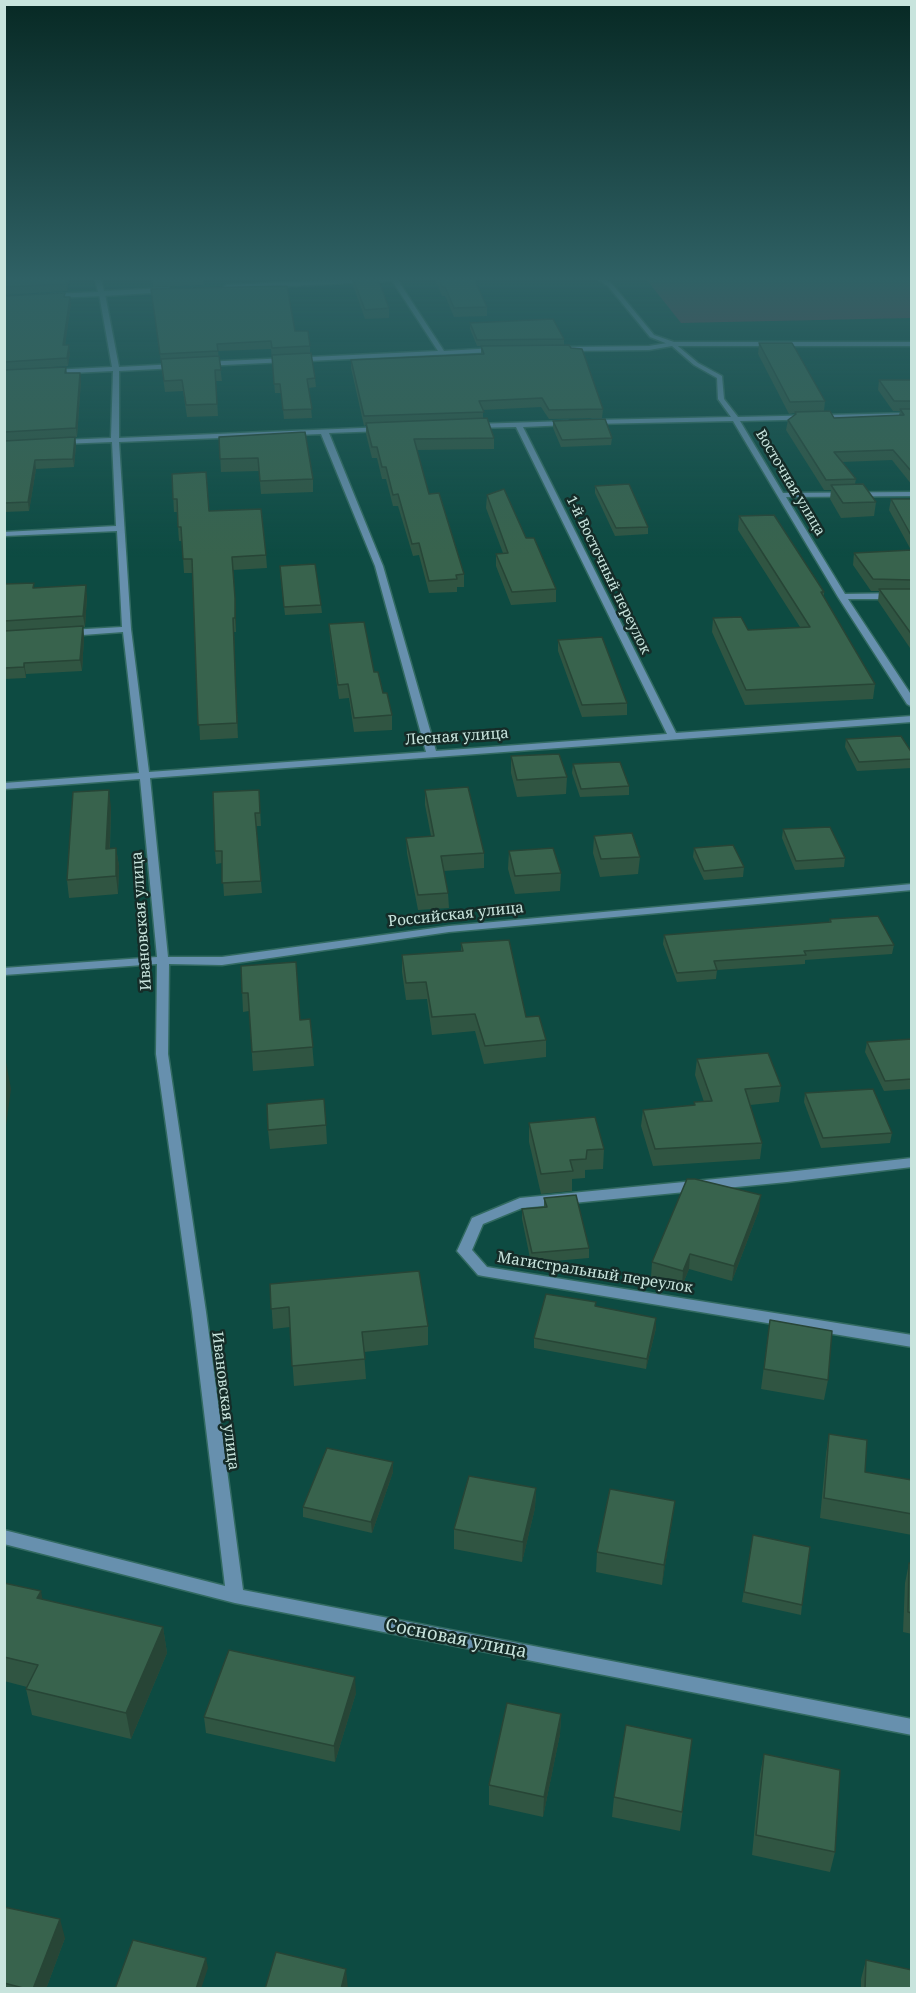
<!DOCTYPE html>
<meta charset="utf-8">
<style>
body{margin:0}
#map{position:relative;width:916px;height:1993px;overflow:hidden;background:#0d4b42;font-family:"Noto Serif",serif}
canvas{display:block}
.frame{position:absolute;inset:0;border:6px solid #c8e4dd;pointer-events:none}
</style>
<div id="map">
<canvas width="916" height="1993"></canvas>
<div class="frame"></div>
</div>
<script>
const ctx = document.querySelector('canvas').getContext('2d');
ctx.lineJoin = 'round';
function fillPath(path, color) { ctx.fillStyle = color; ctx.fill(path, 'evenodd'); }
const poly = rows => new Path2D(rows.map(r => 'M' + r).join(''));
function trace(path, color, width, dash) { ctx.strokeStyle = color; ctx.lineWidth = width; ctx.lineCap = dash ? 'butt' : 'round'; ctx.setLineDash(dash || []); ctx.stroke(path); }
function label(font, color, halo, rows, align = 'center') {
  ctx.font = font + ' "Noto Serif",serif'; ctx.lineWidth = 5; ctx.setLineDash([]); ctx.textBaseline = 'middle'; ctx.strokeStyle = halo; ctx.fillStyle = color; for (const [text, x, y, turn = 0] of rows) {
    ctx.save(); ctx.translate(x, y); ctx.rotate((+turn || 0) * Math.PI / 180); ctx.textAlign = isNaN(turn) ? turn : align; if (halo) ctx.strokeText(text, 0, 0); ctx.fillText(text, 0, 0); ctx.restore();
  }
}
const green = poly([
 [646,279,911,279,911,318,681,323]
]);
const minor = poly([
 [391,279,397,279,444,351,495,348,498,350,495,352,203,366,200,364,203,362,438,351,391,279],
 [102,292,105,294,119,367,177,364,180,366,177,368,119,371,119,438,386,427,386,431,383,431,329,433,383,566,436,751,667,734,516,427,472,428,472,424,475,424,568,421,572,423,568,425,523,427,676,733,912,716,912,722,150,778,168,957,222,957,449,926,912,884,912,890,449,932,222,965,169,964,168,1054,206,1312,243,1590,912,1719,912,1735,235,1603,4,1544,4,1530,225,1586,192,1312,156,1054,157,964,4,975,4,968,157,957,140,779,4,789,4,783,139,773,123,632,69,636,65,633,69,630,122,627,117,531,4,536,4,532,116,526,112,442,61,444,57,442,61,440,111,438,113,371,51,374,48,372,51,370,112,367,99,294,102,292],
 [321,434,375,566,426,752,149,772,131,629,119,442,321,434],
 [673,342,698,363,722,376,724,399,738,417,912,413,912,417,740,421,783,493,912,492,912,496,786,497,845,594,912,593,912,599,848,599,912,696,912,707,907,704,838,597,733,421,592,424,588,422,592,420,731,417,718,399,717,378,694,365,672,346,649,350,566,351,563,349,566,347,649,346,673,342],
 [912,1158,912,1167,787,1182,522,1208,483,1224,472,1250,487,1267,912,1335,912,1347,483,1276,478,1275,457,1251,472,1218,520,1198,787,1172,912,1158]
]);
const tertiary = poly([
 [95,279,101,279,104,291,168,288,171,290,168,292,102,296,51,298,48,296,51,294,98,292,95,279],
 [356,279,396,279,393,281,227,289,224,287,227,285,356,279],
 [597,279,604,279,612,284,654,335,674,342,912,342,912,346,673,346,650,337,608,286,597,279]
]);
const wall = poly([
 [4,279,69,279,69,281,67,291,4,295],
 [152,279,203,279,204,285,153,287],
 [352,279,378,279,389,308,389,318,365,319,353,285],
 [435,279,474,279,487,307,487,316,454,317,445,296,442,296],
 [151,289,295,331,310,346,310,353,315,378,316,387,309,388,312,418,284,419,281,393,275,393,271,349,218,351,222,381,216,381,218,416,187,417,183,391,165,392],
 [65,293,65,297,71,304,65,345,70,353,68,366,4,370,4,296],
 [470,323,564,339,564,345,603,409,602,418,549,419,541,407,483,410,483,418,494,438,494,449,417,450,429,494,464,574,464,587,457,587,457,592,429,593,419,555,413,556,398,506,393,506,386,479,382,479,377,458,372,458,366,434,366,425,364,426,351,368,351,360,481,355,481,346,477,346,470,329],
 [759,343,825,401,824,411,834,418,899,415,900,411,893,411,878,390,879,380,912,380,912,485,892,460,842,462,856,479,855,484,876,502,874,516,841,518,830,499,831,490,824,490,786,430,788,420,794,415,795,413,789,414,758,354],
 [66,367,67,373,81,381,77,437,4,441,4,370],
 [553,421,612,438,611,445,561,447,553,428],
 [75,437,76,445,74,467,36,469,29,511,4,512,4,441],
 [219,437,313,479,313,492,261,494,259,471,221,472],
 [172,474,209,511,266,555,267,568,233,570,236,612,236,632,234,632,238,738,200,740,192,573,184,573,182,541,179,541,177,512,174,512],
 [595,486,648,527,648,534,615,536,595,493],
 [487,495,526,538,556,589,556,602,511,605,496,566,496,554,503,553,486,508],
 [891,499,912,499,912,651,878,601,879,591,871,591,853,565,854,553,911,550,889,510],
 [739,516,824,592,824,598,875,684,873,699,745,705,712,632,713,618,748,630,800,627,738,530],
 [280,573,321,605,322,613,285,615],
 [4,584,35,588,87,596,85,627,83,627,84,637,82,671,26,674,26,678,4,679],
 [329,624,374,672,392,715,392,730,354,732,349,698,339,699,330,638],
 [558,640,627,703,627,715,582,717,558,651],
 [846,739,912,759,912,768,857,771,845,747],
 [511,756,567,777,566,794,517,797,511,773],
 [573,764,629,786,629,795,580,797,572,773],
 [259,790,261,826,256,826,262,893,224,896,222,863,216,864,215,851],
 [425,790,484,853,484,868,444,871,448,893,449,908,418,910,407,853,406,838,431,836,425,805],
 [111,807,110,848,116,848,119,866,118,894,69,898,67,880],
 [783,829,845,858,844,867,795,870,782,838],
 [594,836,640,857,638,874,600,877,593,853],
 [694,848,744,867,743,877,704,880,693,857],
 [509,851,561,873,560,891,515,894,508,869],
 [830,919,894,945,892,954,805,960,805,964,717,970,716,979,677,982,663,944,664,935,829,923],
 [461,943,546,1040,546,1057,484,1064,475,1031,432,1035,427,999,406,1000,402,972,402,955,461,951],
 [241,966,300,1020,310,1019,314,1066,253,1071,249,1011,243,1012],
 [912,1039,912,1089,884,1091,865,1052,867,1042],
 [697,1059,781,1086,779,1102,750,1105,762,1143,760,1159,653,1166,641,1126,643,1110,694,1106,694,1102,704,1102,695,1075],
 [805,1093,892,1133,890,1143,821,1148,804,1102],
 [529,1123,604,1149,603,1169,585,1170,585,1178,572,1179,572,1191,541,1194,529,1142],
 [326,1125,327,1144,270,1149,268,1130],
 [544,1198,589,1248,589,1258,531,1263,522,1219,522,1209,544,1207],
 [759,1210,732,1281,689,1269,682,1286,651,1277,652,1262],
 [270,1284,428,1326,428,1345,364,1352,366,1379,294,1386,290,1327,273,1329],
 [656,1318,656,1328,646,1369,534,1348,534,1338],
 [770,1320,828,1380,824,1400,761,1389],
 [829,1434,865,1472,912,1480,912,1535,820,1518,826,1454],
 [393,1462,393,1472,372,1533,303,1517,303,1507],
 [536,1488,535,1508,522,1562,454,1549,454,1529],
 [675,1501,672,1521,662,1585,596,1572,597,1552],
 [753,1535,802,1605,801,1615,742,1602],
 [909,1563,912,1564,912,1634,903,1632,905,1583],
 [4,1583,42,1599,163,1627,167,1653,131,1739,32,1715,26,1689,27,1687,4,1681],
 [356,1693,335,1762,206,1733,204,1717],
 [561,1714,560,1734,543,1817,489,1805,489,1785],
 [692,1739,680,1831,612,1817,614,1797],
 [764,1754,835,1852,830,1872,752,1855,760,1774],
 [4,1907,65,1938,46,1989,4,1989],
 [866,1960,912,1989,861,1989,861,1979]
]);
const shadedWall = poly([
 [67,279,69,279,69,281,67,291,66,284],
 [70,297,71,304,64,353,63,345],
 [69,345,70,353,68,366,67,358],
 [80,373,81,381,77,437,76,428],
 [75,437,76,445,74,467,73,459],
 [35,460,36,469,29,511,28,502],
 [233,570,236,612,236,632,235,618],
 [86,585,87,596,85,627,83,616],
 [233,618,234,632,238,738,237,723],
 [83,626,84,637,82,671,80,660],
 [24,663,26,674,26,678,24,667],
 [109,790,111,807,109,866,106,849],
 [116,848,119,866,118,894,116,876],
 [6,1062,11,1089,5,1133,4,1129,4,1073],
 [761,1195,759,1210,732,1281,734,1266],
 [690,1254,689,1269,682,1286,683,1271],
 [656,1318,656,1328,646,1369,647,1359],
 [393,1462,393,1472,372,1533,371,1522],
 [536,1488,535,1508,522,1562,523,1542],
 [675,1501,672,1521,662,1585,664,1565],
 [41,1591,46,1617,37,1598],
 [163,1627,167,1653,131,1739,126,1713],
 [355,1677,356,1693,335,1762,334,1746],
 [561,1714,560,1734,543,1817,544,1797],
 [60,1919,65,1938,46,1989,33,1989],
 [206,1958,208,1968,201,1989,196,1989],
 [346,1969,348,1989,341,1989]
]);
const building = poly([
 [4,279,67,279,66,284,4,287,4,279],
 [353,279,378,279,389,308,365,310,353,279],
 [439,279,474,279,487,307,454,308,445,287,442,287,439,279],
 [287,286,295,331,308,331,310,346,272,348,271,341,217,344,218,351,160,354,151,289,287,286],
 [65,293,64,297,70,297,63,345,69,345,67,358,4,362,4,296,65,293],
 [553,319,564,339,477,340,470,323,553,319],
 [759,343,792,343,825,401,790,402,759,343],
 [569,345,571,348,582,349,603,409,549,410,542,398,479,401,484,412,364,416,351,360,484,354,481,346,569,345],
 [311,353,315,378,307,379,312,409,283,410,280,384,274,384,272,355,311,353],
 [219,356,221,370,215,370,217,404,186,405,182,380,164,381,161,359,219,356],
 [66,367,65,373,80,373,76,428,4,432,4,370,66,367],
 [879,380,912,380,912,401,894,401,879,380],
 [900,409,912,409,912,472,893,450,834,452,856,479,826,480,788,420,796,414,795,412,830,411,834,418,904,415,900,409],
 [487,418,494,438,414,439,429,494,439,493,464,574,456,575,457,579,429,581,419,543,412,544,398,494,393,495,386,467,382,467,377,447,372,447,366,423,487,418],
 [605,419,612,438,562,440,553,421,605,419],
 [305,432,313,479,260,481,258,458,220,459,219,437,305,432],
 [75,437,73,459,35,460,28,502,4,503,4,441,75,437],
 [206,472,209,511,261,509,266,555,232,557,235,598,235,618,233,618,237,723,198,725,192,559,183,559,181,527,178,527,177,499,173,499,172,474,206,472],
 [629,484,648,527,616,528,595,486,629,484],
 [863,484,876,502,843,503,831,485,863,484],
 [504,489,526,538,534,538,556,589,512,592,496,554,508,553,487,495,504,489],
 [891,499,912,499,912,537,891,499],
 [774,515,824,592,821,592,875,684,746,690,713,618,741,617,748,630,810,627,739,516,774,515],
 [912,550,912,580,873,579,854,553,912,550],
 [315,564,321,605,284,607,280,566,315,564],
 [34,583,33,588,86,585,83,616,4,621,4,584,34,583],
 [879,589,912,589,912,635,879,589],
 [364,622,374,672,378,672,383,693,387,693,392,715,354,718,348,684,338,685,329,624,364,622],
 [83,626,80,660,24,663,24,667,4,668,4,631,83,626],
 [602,637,627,703,582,705,558,640,602,637],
 [901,736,912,753,912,759,859,762,846,739,901,736],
 [559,754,567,777,517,780,511,756,559,754],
 [620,762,629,786,581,789,573,764,620,762],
 [468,787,484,853,441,856,448,893,418,895,406,838,434,836,425,790,468,787],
 [109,790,106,849,116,848,116,876,67,880,73,792,109,790],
 [259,790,260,813,255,813,261,881,222,883,222,851,215,851,213,792,259,790],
 [830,827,845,858,796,861,783,829,830,827],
 [632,833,640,857,601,859,594,836,632,833],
 [733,845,744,867,704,871,694,848,733,845],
 [553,848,561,873,515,876,509,851,553,848],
 [878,916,894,945,804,951,806,955,714,961,717,970,677,973,664,935,831,922,830,919,878,916],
 [509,940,526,1017,539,1016,546,1040,485,1046,475,1014,432,1017,426,982,406,983,402,955,463,951,461,943,509,940],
 [296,962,300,1020,310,1019,313,1047,252,1052,248,993,242,993,241,966,296,962],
 [912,1039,912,1079,885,1081,867,1042,912,1039],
 [768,1053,781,1086,745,1089,762,1143,655,1149,643,1110,695,1105,694,1102,712,1101,697,1059,768,1053],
 [873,1089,892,1133,823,1138,805,1093,873,1089],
 [324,1099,326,1125,268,1130,267,1104,324,1099],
 [595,1117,604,1149,587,1150,586,1159,570,1160,573,1171,541,1174,529,1123,595,1117],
 [687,1179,695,1179,761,1195,734,1266,690,1254,683,1271,652,1262,687,1179],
 [576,1195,589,1248,532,1253,522,1209,547,1207,544,1198,576,1195],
 [419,1271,428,1326,362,1332,365,1359,292,1366,289,1307,271,1309,270,1284,419,1271],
 [546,1294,596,1302,595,1306,656,1318,647,1359,534,1338,546,1294],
 [770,1320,832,1331,828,1380,764,1369,770,1320],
 [829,1434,867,1440,865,1472,912,1480,912,1514,824,1498,829,1434],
 [327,1448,393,1462,371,1522,303,1507,327,1448],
 [469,1476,536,1488,523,1542,454,1529,469,1476],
 [610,1489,675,1501,664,1565,597,1552,610,1489],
 [753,1535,810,1547,802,1605,744,1592,753,1535],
 [909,1563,912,1564,912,1613,908,1612,909,1563],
 [4,1583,41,1591,37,1598,163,1627,126,1713,26,1689,38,1665,4,1657,4,1583],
 [229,1650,355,1677,334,1746,204,1717,229,1650],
 [507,1703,561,1714,544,1797,489,1785,507,1703],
 [626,1725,692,1739,682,1812,614,1797,626,1725],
 [764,1754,840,1770,835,1852,756,1835,764,1754],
 [4,1907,60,1919,33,1989,27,1989,4,1983,4,1907],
 [133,1940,206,1958,196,1989,115,1989,133,1940],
 [276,1952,346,1969,341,1989,265,1989,276,1952],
 [866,1960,912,1970,912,1989,865,1989,866,1960]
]);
const farStreetnames = [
 ["Восточная улица",790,483,59],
 ["1-й Восточный переулок",608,575,64]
];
const streetNames = [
 ["Лесная улица",457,737,-4],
 ["Российская улица",456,915,-6],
 ["Ивановская улица",142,921,-94],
 ["Магистральный переулок",595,1273,9],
 ["Ивановская улица",225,1401,83]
];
const nearStreetnames = [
 ["Сосновая улица",456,1639,11]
];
fillPath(green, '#6e384a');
trace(minor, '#326a61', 3);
trace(tertiary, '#326a61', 3);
fillPath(minor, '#6790ae');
fillPath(tertiary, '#6790ae');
fillPath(wall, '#305542');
fillPath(shadedWall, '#274536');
fillPath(building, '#38634d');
trace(building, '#274536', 1.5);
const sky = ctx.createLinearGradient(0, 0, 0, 558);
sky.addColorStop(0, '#072924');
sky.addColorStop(0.5, '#2f6165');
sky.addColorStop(1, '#2f616500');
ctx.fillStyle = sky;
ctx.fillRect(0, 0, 916, 558);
label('14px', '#c8e4dd', '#152c28', farStreetnames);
label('15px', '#c8e4dd', '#152c28', streetNames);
label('18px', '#c8e4dd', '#152c28', nearStreetnames);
</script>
